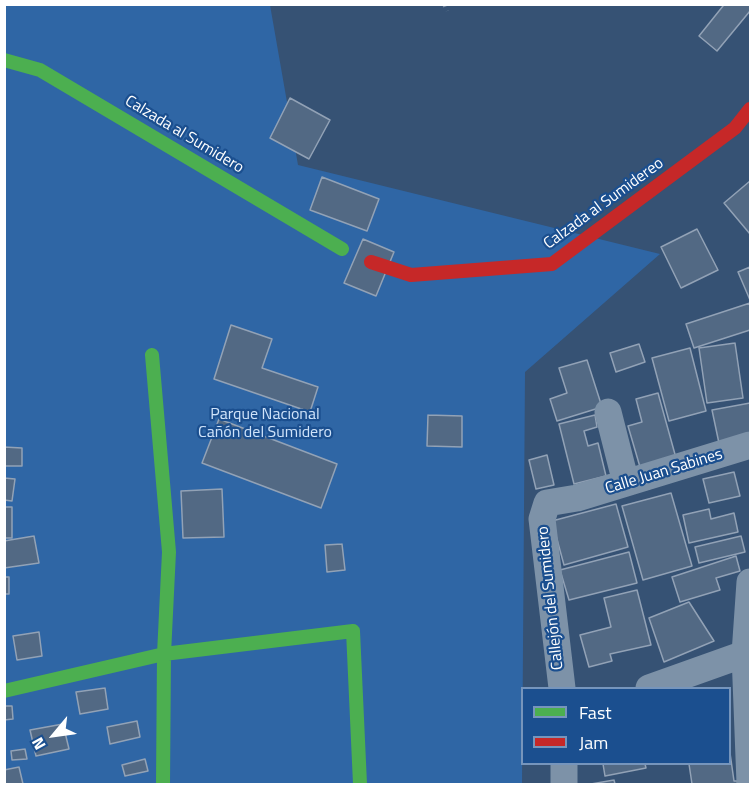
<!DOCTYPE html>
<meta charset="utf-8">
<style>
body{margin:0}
#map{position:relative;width:755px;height:789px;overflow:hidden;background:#365274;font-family:"Titillium Web",sans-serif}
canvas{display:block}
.frame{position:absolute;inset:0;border:6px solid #fff;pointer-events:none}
.legend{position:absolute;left:521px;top:687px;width:210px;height:78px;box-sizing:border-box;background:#1b4f8f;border:2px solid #7695bc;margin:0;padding:8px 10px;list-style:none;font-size:18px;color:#fff}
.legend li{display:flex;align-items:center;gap:12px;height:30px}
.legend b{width:30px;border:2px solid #7695bc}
.north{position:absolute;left:24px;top:705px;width:60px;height:60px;-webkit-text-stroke:4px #1b4f8f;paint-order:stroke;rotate:241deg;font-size:16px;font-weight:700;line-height:24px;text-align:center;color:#fff}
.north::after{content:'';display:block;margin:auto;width:21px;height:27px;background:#fff;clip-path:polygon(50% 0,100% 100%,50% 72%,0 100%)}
</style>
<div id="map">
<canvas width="755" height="789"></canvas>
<div class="frame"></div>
<ul class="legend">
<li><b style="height:8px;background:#4caf50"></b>Fast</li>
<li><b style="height:8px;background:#c62828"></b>Jam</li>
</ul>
<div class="north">N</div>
</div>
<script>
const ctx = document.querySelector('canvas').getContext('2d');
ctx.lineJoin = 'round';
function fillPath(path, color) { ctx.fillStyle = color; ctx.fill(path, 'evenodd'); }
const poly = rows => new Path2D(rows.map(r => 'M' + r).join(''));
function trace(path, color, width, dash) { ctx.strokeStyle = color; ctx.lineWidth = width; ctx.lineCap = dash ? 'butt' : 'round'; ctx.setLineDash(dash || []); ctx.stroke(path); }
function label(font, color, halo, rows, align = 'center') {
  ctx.font = font + ' "Titillium Web",sans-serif'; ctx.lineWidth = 4.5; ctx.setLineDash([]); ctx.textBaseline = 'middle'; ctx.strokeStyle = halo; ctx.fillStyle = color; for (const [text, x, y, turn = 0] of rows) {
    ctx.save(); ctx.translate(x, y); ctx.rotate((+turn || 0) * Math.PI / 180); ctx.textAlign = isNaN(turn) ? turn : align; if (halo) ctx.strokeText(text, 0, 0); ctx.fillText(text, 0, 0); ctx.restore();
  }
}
const green = poly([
 [5,5,270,5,298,165,660,254,525,372,522,784,5,784]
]);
const building = poly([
 [722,4,750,4,750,11,717,51,699,36,723,6,722,4],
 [290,98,330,120,309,159,270,138,290,98],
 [322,177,379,199,367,231,310,210,322,177],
 [750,181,750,234,724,203,750,181],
 [697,229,718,270,681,288,661,247,697,229],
 [363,239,394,252,376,296,344,283,363,239],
 [750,267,750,300,738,272,750,267],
 [750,303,750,330,694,348,686,324,750,303],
 [231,325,272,339,262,368,318,387,310,412,214,379,231,325],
 [735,343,743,398,707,403,699,348,735,343],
 [639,344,645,362,616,372,610,353,639,344],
 [690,348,706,411,669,421,652,358,690,348],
 [587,360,602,407,557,421,550,399,567,393,559,368,587,360],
 [658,393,676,458,640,467,628,426,642,422,636,399,658,393],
 [750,403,750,436,720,448,712,410,750,403],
 [428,415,462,416,462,447,427,446,428,415],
 [595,415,597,427,584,431,588,446,598,443,606,476,574,484,559,424,595,415],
 [219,419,337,464,321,508,202,463,219,419],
 [4,447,22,448,22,466,4,466,4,447],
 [547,455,554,485,536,489,529,460,547,455],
 [734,472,740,496,709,503,703,479,734,472],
 [4,478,15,479,12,501,4,500,4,478],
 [222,489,224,537,183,538,181,491,222,489],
 [671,493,692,566,643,580,622,506,671,493],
 [616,504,628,547,564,565,552,521,616,504],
 [4,507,12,507,12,538,4,538,4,507],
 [709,509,711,519,734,513,738,532,689,543,683,515,709,509],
 [34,536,39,563,4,568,4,541,34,536],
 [741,536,745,552,699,563,695,547,741,536],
 [342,544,345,570,327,572,325,545,342,544],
 [629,552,637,583,569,600,560,570,629,552],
 [736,556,740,571,716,578,720,590,680,602,672,577,736,556],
 [4,577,9,577,9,594,4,594,4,577],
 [637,590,651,645,610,654,612,661,589,667,580,635,611,627,604,598,637,590],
 [689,602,714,641,664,662,649,618,689,602],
 [39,632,42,656,17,660,13,636,39,632],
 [105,688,108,709,80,714,76,692,105,688],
 [4,706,12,706,13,719,4,720,4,706],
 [137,721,140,737,110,744,107,727,137,721],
 [63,724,69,749,36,756,30,730,63,724],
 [25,749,27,759,12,760,11,751,25,749],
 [730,753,734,781,737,781,738,784,692,784,689,764,730,764,730,753],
 [145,759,148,771,125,776,122,765,145,759],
 [603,764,645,764,646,768,605,776,603,764],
 [19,767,23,784,4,784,4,770,19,767],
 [614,780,615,784,591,784,614,780]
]);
const path = poly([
 [444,4,447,11]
]);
const street = poly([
 [608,412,626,483],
 [750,582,745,654,750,783],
 [562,688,542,519,547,503,577,498,750,445],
 [649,688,750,652],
 [564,784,564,764]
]);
const fast = poly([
 [4,60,40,70,342,249],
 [152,355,169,552,164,654,163,784],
 [4,691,164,654,353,631,360,784]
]);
const jam = poly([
 [371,262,411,275,552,264,735,128,750,109]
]);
const streetNames = [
 ["Calzada al Sumidero",184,135,31],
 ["Calzada al Sumidereo",604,204,-36],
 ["Calle Juan Sabines",664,472,-17],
 ["Callejón del Sumidero",551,598,-96]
];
const parkNames = [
 ["Parque Nacional",265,415],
 ["Cañón del Sumidero",265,433]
];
fillPath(green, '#2f66a5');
fillPath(building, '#526984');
trace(building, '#92a2b6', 1.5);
trace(path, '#7d92a8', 4, [3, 4.5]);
trace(street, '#7d92a8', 27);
trace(fast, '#4caf50', 14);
trace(jam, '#c62828', 14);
label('16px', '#fff', '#1b4f8f', streetNames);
label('16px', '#cfe3fa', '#1b4f8f', parkNames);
</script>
